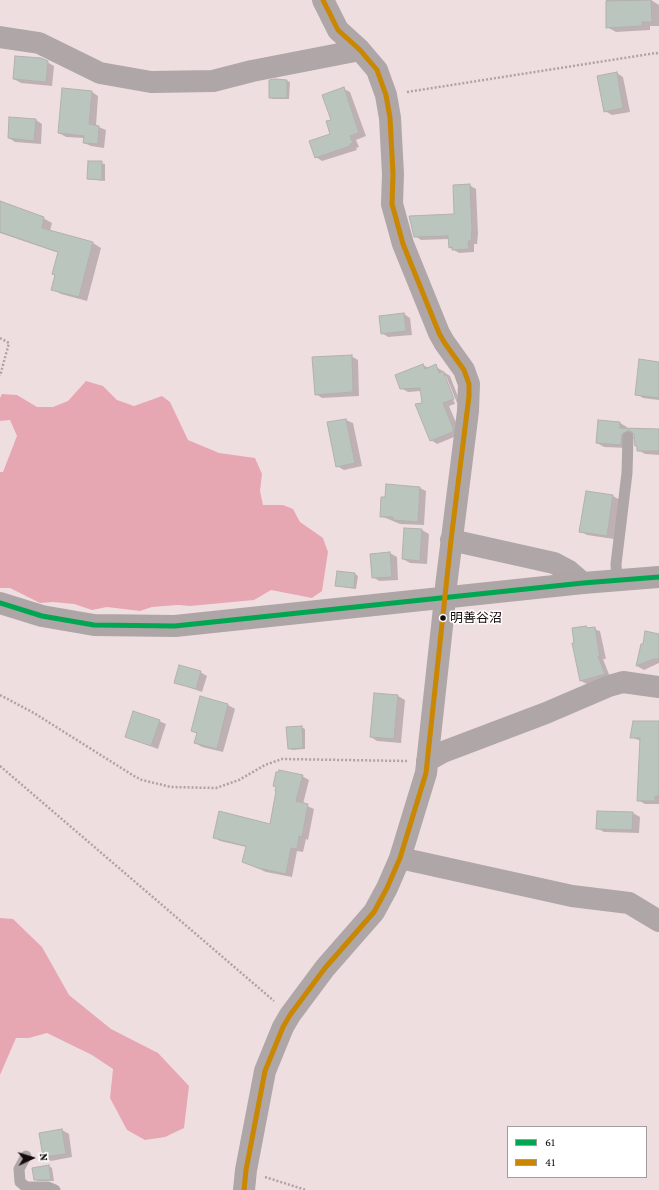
<!DOCTYPE html>
<meta charset="utf-8">
<style>
body{margin:0}
#map{position:relative;width:659px;height:1190px;overflow:hidden;background:#efdee0;font-family:"Crimson Pro",serif}
canvas{display:block}
.legend{position:absolute;left:507px;top:1126px;width:140px;height:52px;box-sizing:border-box;background:#fff;border:1px solid #a19d9e;margin:0;padding:5px 7px;list-style:none;font-size:12px;color:#140b0c}
.legend li{display:flex;align-items:center;gap:8px;height:20px}
.legend b{width:20px;border:1px solid #a19d9e}
.north{position:absolute;left:12px;top:1138px;width:40px;height:40px;-webkit-text-stroke:3px #fff;paint-order:stroke;rotate:86deg;font-size:11px;font-weight:700;line-height:16px;text-align:center;color:#140b0c}
.north::after{content:'';display:block;margin:auto;width:14px;height:18px;background:#140b0c;clip-path:polygon(50% 0,100% 100%,50% 72%,0 100%)}
</style>
<div id="map">
<canvas width="659" height="1190"></canvas>
<ul class="legend">
<li><b style="height:5px;background:#00a651"></b>61</li>
<li><b style="height:5px;background:#ca8702"></b>41</li>
</ul>
<div class="north">N</div>
</div>
<script>
const ctx = document.querySelector('canvas').getContext('2d');
ctx.lineJoin = 'round';
function fillPath(path, color) { ctx.fillStyle = color; ctx.fill(path, 'evenodd'); }
const poly = rows => new Path2D(rows.map(r => 'M' + r).join(''));
function trace(path, color, width, dash) { ctx.strokeStyle = color; ctx.lineWidth = width; ctx.lineCap = dash ? 'butt' : 'round'; ctx.setLineDash(dash || []); ctx.stroke(path); }
function label(font, color, halo, rows, align = 'center') {
  ctx.font = font + ' "Crimson Pro","Noto Sans JP",serif'; ctx.lineWidth = 3; ctx.setLineDash([]); ctx.textBaseline = 'middle'; ctx.strokeStyle = halo; ctx.fillStyle = color; for (const [text, x, y, turn = 0] of rows) {
    ctx.save(); ctx.translate(x, y); ctx.rotate((+turn || 0) * Math.PI / 180); ctx.textAlign = isNaN(turn) ? turn : align; if (halo) ctx.strokeText(text, 0, 0); ctx.fillText(text, 0, 0); ctx.restore();
  }
}
const forest = poly([
 [86,381,103,386,117,400,134,406,162,396,170,402,188,440,219,453,255,458,262,474,260,491,263,505,283,505,293,509,300,522,323,538,328,552,322,591,312,598,271,590,254,600,190,606,178,605,152,607,140,611,107,607,92,610,74,604,53,602,40,603,10,588,0,588,0,472,3,472,17,436,10,420,0,421,0,398,2,394,17,395,37,407,53,407,68,401],
 [0,918,13,919,42,947,69,995,111,1029,158,1053,189,1086,184,1128,165,1137,145,1140,127,1130,110,1098,113,1069,92,1055,47,1033,29,1038,16,1038,0,1075]
]);
const shadow = poly([
 [606,0,651,0,659,5,659,26,650,26,650,30,616,32,607,27],
 [47,62,54,66,52,86,21,83,14,79],
 [617,73,623,77,630,112,612,115,605,111],
 [287,81,290,82,289,99,273,99,270,97],
 [344,89,350,92,366,136,356,140,359,147,356,148,357,150,322,161,316,157,331,135],
 [92,92,98,96,96,126,106,130,104,148,91,146,84,143,84,138,66,137,59,133],
 [36,120,42,124,41,144,15,142,9,138],
 [89,162,105,164,105,181,88,179],
 [469,185,476,189,478,234,477,244,474,244,474,252,459,253,449,247,449,239,421,240,415,236,455,215],
 [0,202,43,218,52,223,50,231,93,243,101,248,87,301,61,294,52,289,59,253,0,233],
 [404,314,410,318,412,335,388,337,382,333],
 [351,356,358,360,359,396,322,398,316,394],
 [659,363,659,400,643,398,637,394],
 [423,365,429,368,435,366,450,376,460,402,449,406,460,432,459,435,437,444,431,440,421,391,408,392,401,388],
 [444,376,446,376,457,403,455,404],
 [346,420,353,423,362,466,344,470,337,466],
 [620,423,627,427,626,429,659,430,659,455,645,454,638,450,638,447,636,445,635,434,628,437,627,448,604,447,597,443],
 [420,488,426,491,424,525,400,524,381,516],
 [586,492,613,496,620,500,614,539,587,535,580,531],
 [405,529,422,530,429,534,427,564,410,563,403,559],
 [390,553,397,557,398,580,379,581,373,577,371,555],
 [355,574,358,576,356,589,336,586],
 [586,627,600,631,606,659,603,659,610,677,587,684,581,681,573,644],
 [659,635,659,663,644,670,637,666,641,645],
 [200,672,207,676,202,692,175,682],
 [398,696,405,700,401,743,377,741,371,737],
 [201,698,228,705,235,709,223,752,202,747,195,743,198,734,192,731],
 [159,721,166,724,158,749,126,737],
 [659,722,659,804,645,804,638,800,641,741,631,737],
 [301,727,305,729,305,749,292,750,289,748],
 [302,776,309,780,303,804,314,809,308,840,306,839,303,852,297,851,292,877,266,872,250,865,243,861,246,847,220,841,214,837,271,825],
 [633,813,640,817,639,833,604,832,597,828],
 [62,1130,69,1134,72,1157,51,1161,44,1157,40,1133],
 [49,1166,52,1168,54,1181,38,1181,34,1179]
]);
const building = poly([
 [651,0,652,22,642,22,642,26,606,28,606,1,651,0],
 [15,56,41,58,48,61,46,82,13,79,15,56],
 [617,72,623,108,604,112,597,76,617,72],
 [275,79,287,80,287,98,269,98,269,80,275,79],
 [344,87,359,133,350,136,353,143,350,144,350,146,315,158,309,141,330,134,326,121,331,120,322,95,344,87],
 [62,88,92,91,89,124,99,126,98,144,83,143,84,136,58,133,62,88],
 [9,117,36,119,34,141,8,138,9,117],
 [88,161,102,161,102,180,87,179,88,161],
 [470,184,472,230,471,241,468,241,469,249,452,250,452,247,449,248,448,236,414,237,409,216,454,214,453,185,470,184],
 [0,201,44,217,42,228,93,242,79,297,51,290,55,275,52,274,58,252,0,232,0,201],
 [404,313,406,331,381,334,379,316,404,313],
 [352,355,353,392,315,395,312,357,352,355],
 [639,359,659,362,659,398,635,395,639,359],
 [423,364,425,369,436,364,439,373,443,371,454,399,443,403,453,428,453,432,430,441,415,404,422,403,420,388,400,389,395,375,423,364],
 [346,419,355,463,336,467,327,422,346,419],
 [598,420,620,422,620,428,659,429,659,451,637,451,637,446,635,446,634,434,629,430,622,434,621,445,596,443,598,420],
 [386,484,420,487,418,522,393,520,393,517,380,517,381,497,385,497,386,484],
 [586,491,613,495,607,536,579,532,586,491],
 [404,528,422,529,420,561,402,559,404,528],
 [390,552,392,577,372,578,370,554,390,552],
 [337,571,355,573,354,588,335,586,337,571],
 [586,626,587,628,595,627,600,657,598,656,605,674,580,681,572,643,574,643,572,628,586,626],
 [645,631,659,634,659,659,654,659,636,666,641,644,643,644,645,631],
 [179,665,201,671,196,689,174,683,179,665],
 [374,693,398,695,394,739,370,737,374,693],
 [200,696,228,704,217,749,194,743,197,733,191,731,200,696],
 [133,711,160,720,151,746,125,737,133,711],
 [633,721,659,721,659,796,655,796,655,801,637,801,640,738,630,738,633,721],
 [302,726,303,748,288,749,286,727,302,726],
 [279,770,303,775,296,801,308,804,302,837,299,836,297,849,291,848,286,874,258,868,242,862,246,846,213,838,219,811,270,824,276,791,275,791,276,787,273,786,276,772,279,772,279,770],
 [597,811,633,812,632,830,596,829,597,811],
 [62,1129,66,1154,43,1157,39,1133,62,1129],
 [49,1165,51,1180,34,1180,32,1168,49,1165]
]);
const path = poly([
 [407,92,656,53,659,54],
 [0,338,9,343,0,376],
 [0,695,34,713,134,776,142,780,171,787,216,788,239,780,265,765,282,759,407,761],
 [0,766,274,1001],
 [265,1177,306,1190]
]);
const service = poly([
 [617,581,616,564,627,473,628,437],
 [26,1156,19,1169,20,1182,26,1187,48,1187,55,1190]
]);
const minor = poly([
 [323,0,338,30,360,50,377,70,386,95,390,118,393,174,392,204,403,244,439,333,444,342,464,370,469,384,468,411,446,586],
 [0,37,39,43,100,73,151,82,213,81,252,71,360,50],
 [451,540,554,563,569,571,583,583],
 [427,761,443,752,546,713,609,686,623,682,659,687],
 [400,858,572,896,629,903,659,921],
 [244,1190,246,1170,265,1071,283,1027,290,1015,325,968,374,912,387,888,400,858,426,773,444,608]
]);
const secondary = poly([
 [0,603,42,616,94,625,175,626,583,583,659,577]
]);
const bus1 = poly([
 [0,603,42,616,94,625,175,626,583,583,659,577]
]);
const bus2 = poly([
 [244,1190,246,1170,265,1071,283,1027,290,1015,325,968,374,912,387,888,400,858,426,773,451,540,469,396,469,384,464,370,444,342,439,333,403,244,392,204,393,174,390,118,386,95,377,70,360,50,338,30,323,0]
]);
const markers = [
 [443,618,3.5,"#140b0c"]
];
const busNames = [
 ["明善谷沼",450,618]
];
fillPath(forest, '#e7a7b2');
fillPath(shadow, '#0003');
fillPath(building, '#bac6bd');
trace(building, '#b3b0ae', 1);
trace(path, '#ada3a4', 2.5, [2, 2]);
trace(service, '#aea6a7', 11);
trace(minor, '#aea6a7', 22);
trace(secondary, '#aea5a6', 22);
trace(bus1, '#00a651', 5);
trace(bus2, '#ca8702', 5);
for (const [x, y, r, color] of markers) { const dot = new Path2D(); dot.arc(x, y, r, 0, 2 * Math.PI); ctx.fillStyle = color; ctx.fill(dot); trace(dot, '#fff', 1.5); }
label('13px', '#140b0c', '#fff', busNames, 'left');
</script>
